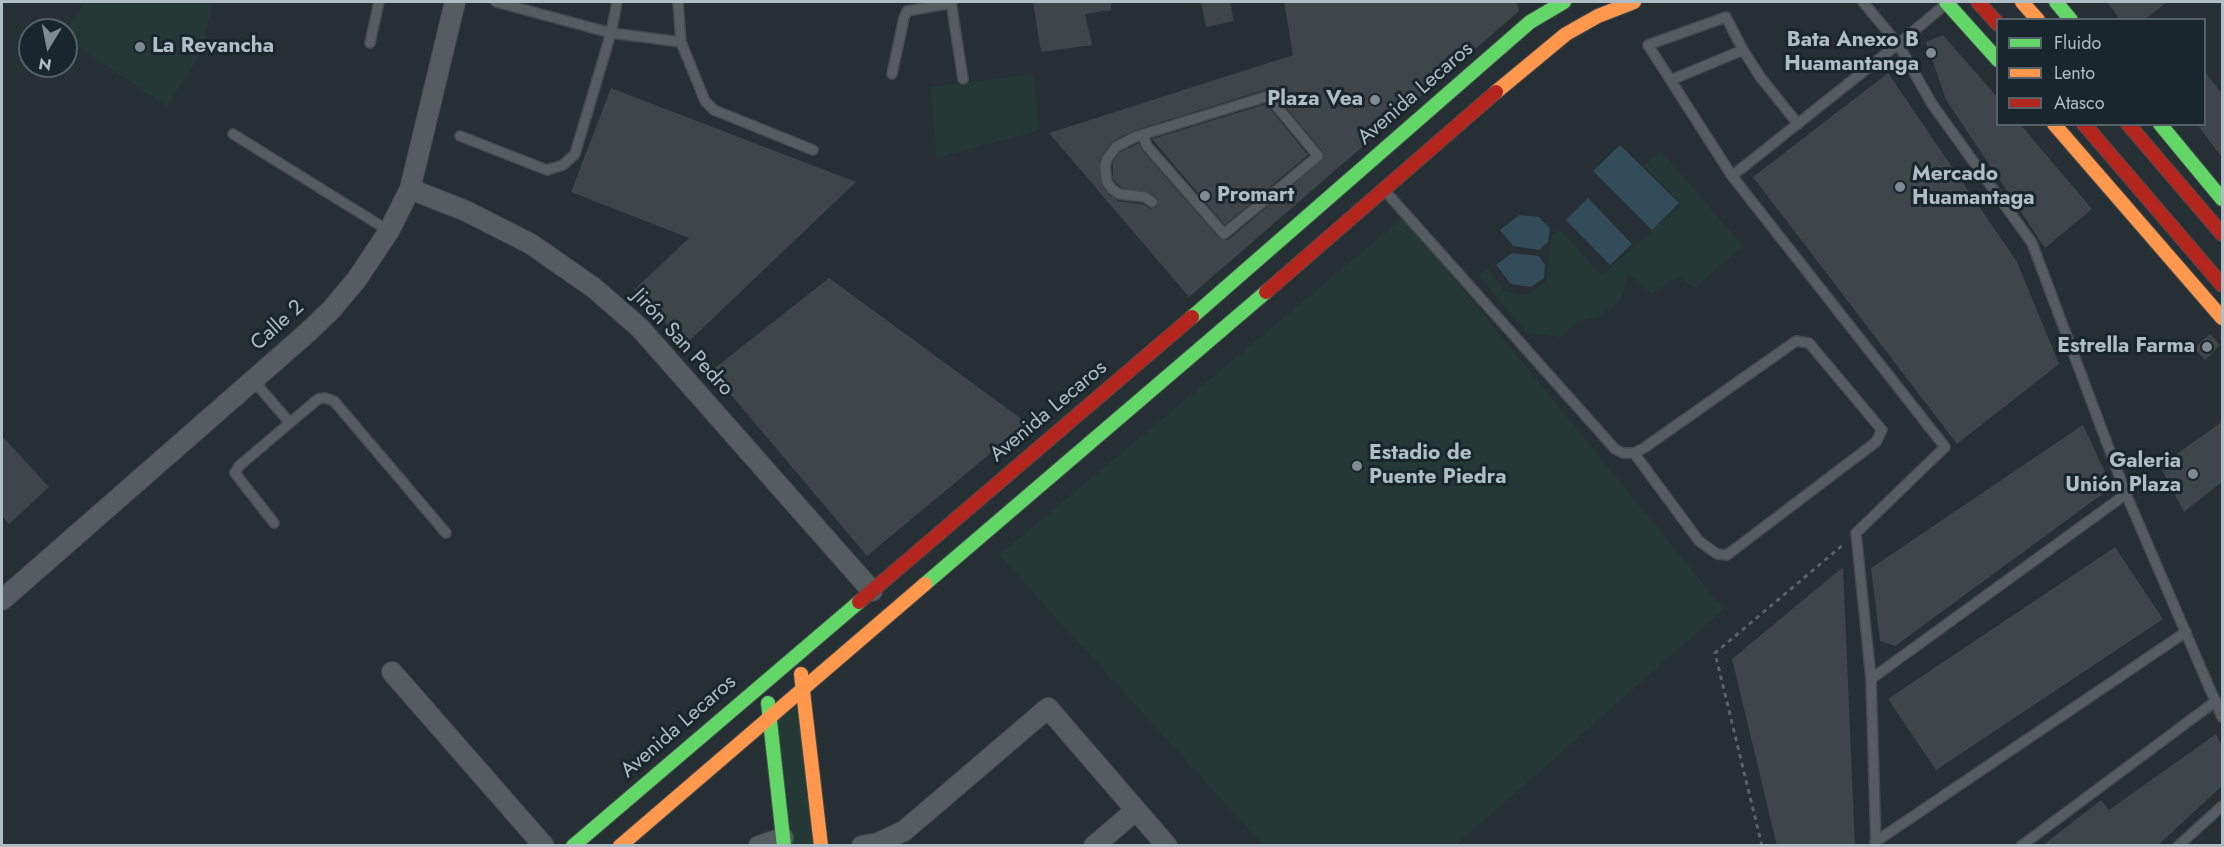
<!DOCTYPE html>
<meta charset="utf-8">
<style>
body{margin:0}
#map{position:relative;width:2224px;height:847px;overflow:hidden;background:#262f33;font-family:Jost,sans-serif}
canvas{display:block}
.frame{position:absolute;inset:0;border:3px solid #afbdc5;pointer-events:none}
.legend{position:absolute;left:1996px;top:18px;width:210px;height:108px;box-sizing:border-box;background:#1a262d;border:2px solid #56626a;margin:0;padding:8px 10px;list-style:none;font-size:18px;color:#afbdc5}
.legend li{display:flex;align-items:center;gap:12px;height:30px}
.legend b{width:30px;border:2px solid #56626a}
.north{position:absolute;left:18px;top:18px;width:60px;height:60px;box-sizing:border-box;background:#1a262d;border:2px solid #56626a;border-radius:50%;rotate:190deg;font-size:16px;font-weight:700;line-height:24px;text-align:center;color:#afbdc5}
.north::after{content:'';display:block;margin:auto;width:21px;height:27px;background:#7f8b92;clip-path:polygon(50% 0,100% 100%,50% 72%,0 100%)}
</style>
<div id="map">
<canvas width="2224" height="847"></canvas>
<div class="frame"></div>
<ul class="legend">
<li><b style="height:8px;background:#63d668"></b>Fluido</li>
<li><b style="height:8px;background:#ff974d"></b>Lento</li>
<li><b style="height:8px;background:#b3261e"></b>Atasco</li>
</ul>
<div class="north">N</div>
</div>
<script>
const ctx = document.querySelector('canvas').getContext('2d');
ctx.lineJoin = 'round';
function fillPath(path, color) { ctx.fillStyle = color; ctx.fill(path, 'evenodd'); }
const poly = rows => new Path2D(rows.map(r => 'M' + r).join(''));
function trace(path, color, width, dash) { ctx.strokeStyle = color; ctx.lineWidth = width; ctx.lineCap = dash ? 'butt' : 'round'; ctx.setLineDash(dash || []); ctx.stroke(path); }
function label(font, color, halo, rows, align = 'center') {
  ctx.font = font + ' Jost,sans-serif'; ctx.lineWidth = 6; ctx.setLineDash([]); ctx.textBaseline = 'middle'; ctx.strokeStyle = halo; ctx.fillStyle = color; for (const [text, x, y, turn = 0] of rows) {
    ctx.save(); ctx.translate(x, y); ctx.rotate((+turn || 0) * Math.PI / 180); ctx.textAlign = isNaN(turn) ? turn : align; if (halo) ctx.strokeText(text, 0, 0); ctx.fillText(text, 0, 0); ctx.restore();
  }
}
const green = poly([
 [85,2,213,2,200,55,167,107,66,38,66,30],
 [1033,74,1040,130,937,158,931,87],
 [1661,151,1743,246,1694,288,1680,276,1651,294,1633,276,1628,276,1620,301,1599,317,1578,321,1561,337,1527,333,1478,275,1489,268,1503,291,1526,296,1546,282,1552,235,1560,230,1602,275,1682,204,1644,166],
 [1404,217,1724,609,1456,845,1263,845,999,555],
 [801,693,818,845,787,845,774,717]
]);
const water = poly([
 [1620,145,1679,203,1652,230,1593,171],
 [1588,198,1632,244,1610,265,1566,220],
 [1519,215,1539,217,1550,229,1548,242,1539,250,1513,246,1500,230],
 [1512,253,1539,256,1545,265,1544,278,1531,287,1511,284,1496,265]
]);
const building = poly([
 [1033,2,1111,2,1111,10,1085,14,1092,45,1041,52],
 [1201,2,1230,2,1234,21,1206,27],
 [1284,2,1517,2,1519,11,1189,297,1049,133,1293,55],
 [1267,89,1273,92,1323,152,1324,158,1228,240,1222,240,1219,238,1142,150,1139,143,1120,152,1113,162,1113,179,1122,188,1149,192,1158,199,1157,206,1151,209,1142,204,1118,201,1108,194,1102,186,1099,164,1102,155,1113,141,1133,131],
 [2107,2,2167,2,2144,20,2120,20],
 [1943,35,1998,98,1998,124,2020,124,2092,209,2045,248,1946,100,1926,42],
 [2205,72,2223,95,2223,159,2197,124,2205,124],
 [1888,73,2017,262,2059,364,1957,444,1753,177],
 [611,88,856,182,686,344,634,290,689,238,571,192],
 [1266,104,1308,155,1225,225,1152,139],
 [829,278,1027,423,867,556,711,371],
 [2210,334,2220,345,2205,360,2194,348],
 [2223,421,2223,481,2184,512,2160,466],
 [2083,425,2112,487,1895,646,1880,641,1871,568],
 [2,436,49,487,9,524,2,516],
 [2115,547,2163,619,1936,770,1888,699],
 [1843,567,1855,846,1777,846,1732,659],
 [2216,734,2223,749,2223,785,2157,846,2042,846,2101,800,2109,810]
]);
const path = poly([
 [1762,846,1715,653,1844,544]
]);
const lane = poly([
 [496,2,611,33,681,42],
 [678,2,681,42,705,101,714,110,813,150],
 [951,2,963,79],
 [1946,4,1898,44,1932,104,2032,243,2126,494,2222,717],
 [370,43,379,2],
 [892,74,904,18,907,11,952,3],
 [1671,80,1743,50],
 [1798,124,1761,78,1743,50,1726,17,1648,45,1732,176,1945,447,1856,533,1871,679,1876,846],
 [233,134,389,231],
 [1143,135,1147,146,1224,234,1318,156,1268,96,1135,137,1116,147,1107,159,1105,166,1107,182,1112,189,1119,194,1145,197,1152,202],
 [460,136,547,170,563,165,575,154,611,33,617,2],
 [1732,176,1898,44,1863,2],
 [1386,192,1615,449,1623,453,1634,453,1644,448,1796,341,1809,343,1882,430,1876,442,1727,555,1717,554,1699,541,1634,453],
 [253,380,290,423],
 [274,523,235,473,239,466,318,399,325,398,334,401,446,533],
 [1871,679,2126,494],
 [1875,842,2186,632],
 [2021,846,2216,701],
 [2178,846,2222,806]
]);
const street = poly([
 [410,189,466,211,531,244,594,288,640,328,872,591],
 [2,600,307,333,332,309,357,279,389,231,410,189,455,2],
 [392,672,544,846],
 [759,846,783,838],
 [862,846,878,843,904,831,1048,708,1167,846],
 [1094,846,1136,810]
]);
const fast = poly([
 [1946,2,1998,60],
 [2056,2,2071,20],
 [2160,124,2222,199],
 [1192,317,1530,22,1564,2],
 [925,584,1266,292],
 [768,703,784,846],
 [573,846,859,602]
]);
const slow = poly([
 [2022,2,2038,20],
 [1496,92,1566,34,1598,16,1634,2],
 [2054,124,2222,318],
 [801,674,821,846],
 [620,846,925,584]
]);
const jam = poly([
 [1978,2,1998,24],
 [2084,124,2222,285],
 [2128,124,2222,234],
 [1266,292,1496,92],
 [859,602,1192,317]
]);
const markers = [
 [140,47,6,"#7f8b92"],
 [1931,53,6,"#7f8b92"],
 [1375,100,6,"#7f8b92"],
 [1900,187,6,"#7f8b92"],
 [1205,196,6,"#7f8b92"],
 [2207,347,6,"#7f8b92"],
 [1357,466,6,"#7f8b92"],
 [2193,474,6,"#7f8b92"]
];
const poiNames = [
 ["Bata Anexo B",1919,41],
 ["Huamantanga",1919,65],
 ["La Revancha",152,47,"left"],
 ["Plaza Vea",1363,100],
 ["Mercado",1912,175,"left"],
 ["Huamantaga",1912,199,"left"],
 ["Promart",1217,196,"left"],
 ["Estrella Farma",2195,347],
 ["Estadio de",1369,454,"left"],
 ["Puente Piedra",1369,478,"left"],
 ["Galeria",2181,462],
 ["Unión Plaza",2181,486]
];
const streetNames = [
 ["Avenida Lecaros",1416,94,-41],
 ["Calle 2",278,326,-42],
 ["Jirón San Pedro",682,343,47],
 ["Avenida Lecaros",1049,412,-40],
 ["Avenida Lecaros",679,727,-41]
];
fillPath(green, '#243936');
fillPath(water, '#324c59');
fillPath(building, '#3e4649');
trace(lane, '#444a4e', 12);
trace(street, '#444a4e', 22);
trace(fast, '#444a4e', 16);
trace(slow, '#444a4e', 16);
trace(jam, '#444a4e', 16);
trace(path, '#5a6264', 3, [4.5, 4.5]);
trace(lane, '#565d61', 9);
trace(street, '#565d61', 20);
trace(fast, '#63d668', 14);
trace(slow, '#ff974d', 14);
trace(jam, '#b3261e', 14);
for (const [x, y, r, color] of markers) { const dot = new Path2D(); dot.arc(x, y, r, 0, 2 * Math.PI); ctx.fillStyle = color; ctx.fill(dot); trace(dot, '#1a262d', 2); }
label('bold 21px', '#afbdc5', '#1a262d', poiNames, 'right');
label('21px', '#afbdc5', '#1a262d', streetNames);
</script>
